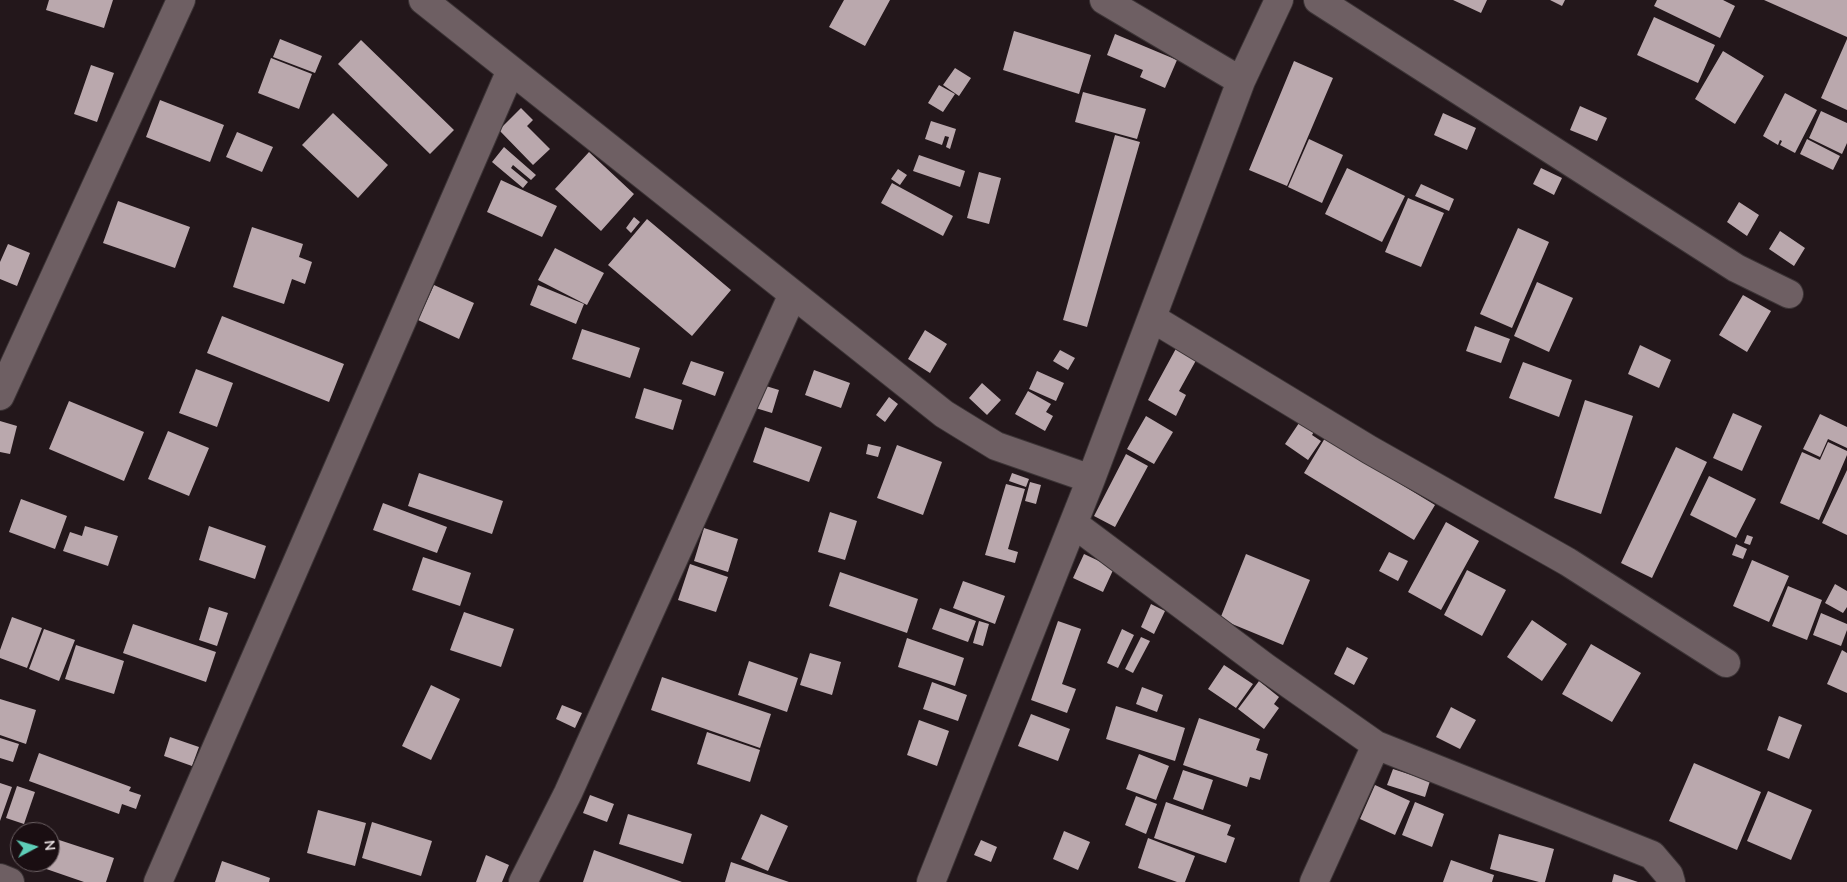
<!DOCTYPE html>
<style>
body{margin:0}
#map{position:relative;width:1847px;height:882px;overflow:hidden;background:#23171b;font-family:"Nunito Sans",sans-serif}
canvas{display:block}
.north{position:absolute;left:10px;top:822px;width:50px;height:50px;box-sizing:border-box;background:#1a0e12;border:1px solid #6c6164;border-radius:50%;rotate:84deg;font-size:14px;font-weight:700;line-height:20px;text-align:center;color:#e7dee0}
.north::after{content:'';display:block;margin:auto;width:18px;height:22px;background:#5eceb8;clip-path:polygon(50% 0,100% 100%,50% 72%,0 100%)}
</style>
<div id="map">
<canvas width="1847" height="882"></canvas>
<div class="north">N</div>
</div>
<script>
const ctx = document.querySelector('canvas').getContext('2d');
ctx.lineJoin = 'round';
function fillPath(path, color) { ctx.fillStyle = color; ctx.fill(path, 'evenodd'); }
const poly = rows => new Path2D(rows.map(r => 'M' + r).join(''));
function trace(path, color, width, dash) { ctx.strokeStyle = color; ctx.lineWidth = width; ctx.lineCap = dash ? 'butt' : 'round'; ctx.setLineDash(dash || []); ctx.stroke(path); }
const building = poly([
 [49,0,113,0,104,28,46,10],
 [844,0,890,0,865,46,829,27],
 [1453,0,1487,0,1481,13],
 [1550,0,1565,0,1562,6],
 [1657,0,1723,0,1735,6,1720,38,1654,6],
 [1764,0,1847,0,1847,37],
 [1654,17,1715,45,1698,83,1637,55],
 [1014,31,1091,55,1079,94,1003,70],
 [1115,34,1177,60,1165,88,1140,77,1143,70,1107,55],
 [280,39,322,56,315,73,273,57],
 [1847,39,1847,110,1821,98],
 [361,40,454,130,430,154,338,64],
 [1723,51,1764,76,1735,124,1695,99],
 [271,58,312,74,299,109,258,93],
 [1294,61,1333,78,1287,186,1249,170],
 [91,65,114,73,97,122,74,114],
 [955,68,971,78,959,96,943,85],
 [939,85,955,94,943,112,928,103],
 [1083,92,1146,109,1137,139,1075,122],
 [1785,93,1817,110,1795,153,1780,145,1782,141,1780,140,1778,145,1763,136],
 [160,100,224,125,210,162,146,137],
 [1580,106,1607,118,1597,141,1570,130],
 [521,108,533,120,527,126,550,149,533,165,499,130],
 [1821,111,1847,123,1847,143,1842,154,1809,138],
 [333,113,388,165,358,198,302,145],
 [1443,113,1476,128,1467,150,1434,135],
 [931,121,956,129,950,149,946,147,949,137,945,136,942,145,925,139],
 [237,132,273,147,262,172,226,157],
 [1115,135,1140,142,1087,327,1063,320],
 [1309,139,1343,155,1322,203,1288,187],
 [1807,139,1840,156,1833,170,1800,154],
 [504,147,536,175,531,180,513,165,511,168,528,182,523,188,492,162],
 [589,152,634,194,601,231,555,189],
 [919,155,965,171,960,187,913,171],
 [1347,168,1405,196,1382,242,1325,214],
 [1541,168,1562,178,1554,195,1533,184],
 [898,169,907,175,900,185,891,179],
 [979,172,1001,178,989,224,967,218],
 [501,180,557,206,542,237,487,212],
 [892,183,953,216,943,236,881,203],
 [1421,184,1454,199,1449,211,1415,196],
 [1408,198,1444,213,1421,267,1385,252],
 [118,201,190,227,175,268,103,243],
 [1739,202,1759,215,1747,236,1727,222],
 [634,217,640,222,631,233,626,228],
 [647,219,731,290,692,336,608,265],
 [252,227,303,244,299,257,312,262,305,284,292,279,284,304,233,287],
 [1518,228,1549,242,1512,328,1480,314],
 [1780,231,1805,248,1794,266,1769,249],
 [8,244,30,253,17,286,0,279,0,262],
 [555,248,604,273,587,305,538,280],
 [1537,282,1573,298,1549,352,1514,336],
 [434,285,474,303,459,339,418,320],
 [538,285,584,304,576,324,530,305],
 [1743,295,1771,311,1747,352,1719,335],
 [222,316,344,364,329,402,207,353],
 [1475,326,1510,339,1501,363,1466,351],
 [582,329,640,348,630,378,572,359],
 [925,330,947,344,930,373,908,359],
 [1179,343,1199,355,1179,391,1186,395,1176,416,1148,400],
 [1640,345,1671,360,1659,388,1628,374],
 [1060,350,1075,358,1068,370,1053,361],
 [691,361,724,372,715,396,682,384],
 [1523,362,1572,380,1559,417,1509,398],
 [196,369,233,383,217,427,179,413],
 [814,370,850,383,841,408,805,395],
 [1037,371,1064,383,1056,401,1029,389],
 [756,383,779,390,772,413,749,406],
 [982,383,1001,400,987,415,969,398],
 [644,388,682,400,673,430,635,418],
 [1028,391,1051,404,1046,412,1053,416,1045,431,1015,414],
 [889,397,898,404,885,422,876,415],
 [1585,400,1633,416,1601,514,1554,498],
 [69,401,144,432,124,481,49,449],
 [1733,413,1762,426,1742,471,1713,458],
 [1820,414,1847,427,1847,448,1828,439,1820,457,1803,449],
 [1146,416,1173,432,1154,464,1127,449],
 [1301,420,1315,430,1312,435,1321,441,1308,460,1285,444],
 [0,421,17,426,10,454,0,452],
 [765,427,822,447,809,482,753,462],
 [168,431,209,448,189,496,148,479],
 [1325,438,1435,505,1414,540,1304,473],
 [1828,442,1847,451,1847,455,1819,520,1780,503,1802,452,1820,460],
 [868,444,881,447,878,457,866,454],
 [897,445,942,462,923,515,877,498],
 [1676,447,1707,462,1652,578,1621,563],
 [1126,454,1148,466,1115,527,1094,516],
 [1847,470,1847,535,1822,523],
 [419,473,503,501,492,534,408,506],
 [1012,473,1029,479,1026,487,1009,481],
 [1709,476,1756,499,1736,538,1690,515],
 [1030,482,1041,485,1036,504,1025,501],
 [1006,484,1025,489,1008,549,1018,552,1015,563,985,555],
 [21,499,67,516,55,549,9,532],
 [383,503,447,527,437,553,373,530],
 [830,512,857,521,845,560,818,552],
 [1446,522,1479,541,1441,610,1408,592],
 [85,526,118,536,108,566,63,551,70,532,82,536],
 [209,526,266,546,255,579,199,560],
 [704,528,738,539,728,572,694,561],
 [1747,535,1753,537,1750,545,1744,543],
 [1736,544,1747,549,1743,559,1732,555],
 [1389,552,1408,561,1398,581,1379,571],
 [1084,554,1114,568,1103,592,1073,578],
 [1246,554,1310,580,1283,645,1220,619],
 [423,557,471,573,460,606,412,590],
 [1752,560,1789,576,1769,622,1733,606],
 [690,564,728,577,716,612,678,600],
 [1467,570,1506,590,1482,636,1444,615],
 [840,572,918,599,907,633,829,606],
 [963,581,1005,596,995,624,953,608],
 [1835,584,1847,591,1847,607,1843,613,1825,603],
 [1788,586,1822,600,1807,640,1772,626],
 [1151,604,1165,611,1154,634,1141,627],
 [209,607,228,613,217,646,199,640],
 [940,608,976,621,968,642,932,629],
 [464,612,514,629,501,667,450,650],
 [1821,613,1847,624,1847,630,1841,646,1813,635],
 [12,617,42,628,27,668,0,658,0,650],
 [1532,620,1567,644,1542,681,1507,657],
 [979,621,989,624,983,646,973,643],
 [1058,621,1081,629,1062,684,1076,689,1067,713,1031,700],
 [133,624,216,652,206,682,123,653],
 [44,629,75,640,59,681,29,669],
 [1122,629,1134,635,1118,668,1107,663],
 [1141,637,1150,641,1133,673,1125,669],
 [907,638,964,658,955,686,898,667],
 [1591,644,1641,673,1612,722,1562,694],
 [76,645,124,661,114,694,65,679],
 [1347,647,1368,658,1354,685,1334,674],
 [1842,650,1847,653,1847,693,1827,684],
 [810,653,841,662,832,695,800,685],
 [749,661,798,678,787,712,738,695],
 [1224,665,1253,684,1236,708,1208,689],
 [662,677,771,714,760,748,651,710],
 [1259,681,1279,697,1274,704,1279,708,1264,729,1238,709],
 [932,682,967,695,958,721,923,709],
 [431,685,460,699,431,760,402,746],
 [1142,687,1163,695,1157,712,1136,704],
 [0,699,36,710,26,744,0,735],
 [562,705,582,713,575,728,556,719],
 [1116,706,1185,728,1175,761,1106,739],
 [1451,707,1476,720,1460,749,1436,737],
 [1031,714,1070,729,1058,761,1018,746],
 [1779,716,1802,725,1789,759,1767,750],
 [1199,718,1260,739,1256,750,1268,754,1260,780,1250,777,1247,787,1183,765],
 [919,720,949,731,937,766,907,755],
 [707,732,760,750,750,782,697,764],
 [170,737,199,747,192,766,164,756],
 [0,738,19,744,13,762,0,758],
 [39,753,131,787,129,791,141,795,136,809,122,804,119,814,29,781],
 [1139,754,1169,766,1156,800,1126,789],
 [1694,763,1761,792,1737,850,1669,821],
 [1393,769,1430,781,1425,797,1387,785],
 [1183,770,1213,780,1203,810,1173,799],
 [0,783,12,787,0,821],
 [1375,785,1410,801,1395,835,1360,819],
 [17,786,35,792,24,824,6,818],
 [1768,791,1812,810,1791,860,1747,841],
 [590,795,614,804,607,822,583,813],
 [1136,796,1157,804,1146,834,1125,825],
 [1166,802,1231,825,1227,835,1235,838,1226,863,1154,838],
 [1415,802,1444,814,1432,847,1402,835],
 [318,810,366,823,355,866,307,853],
 [628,814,692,834,683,864,619,844],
 [761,814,788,826,768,871,741,859],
 [372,822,432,841,421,876,362,858],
 [22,827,35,832,20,832],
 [1064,831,1090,842,1078,870,1053,859],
 [20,834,20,860,12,857],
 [1499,834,1554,849,1545,882,1539,882,1490,869],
 [50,837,114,858,106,882,84,882,26,862,50,862],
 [1148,838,1195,856,1185,882,1177,882,1138,868],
 [981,840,997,847,991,862,974,855],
 [594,850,682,882,583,882],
 [486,855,509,865,502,882,476,882],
 [1451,860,1494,875,1492,882,1443,882],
 [222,861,270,878,269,882,215,882],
 [731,862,789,882,725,882],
 [1614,874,1638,882,1612,882]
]);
const minor = poly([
 [423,0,944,414,996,446,1091,479],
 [1104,0,1241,81],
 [1318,0,1736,268,1789,294],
 [1152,318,1370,450,1568,562,1726,663],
 [0,396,181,0],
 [1074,524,1265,667,1376,745,1652,855,1669,875,1671,882],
 [0,878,10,882],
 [158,882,511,70],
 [523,882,568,793,793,294],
 [931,882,1091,479,1241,81,1279,0],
 [1314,882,1376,745]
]);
fillPath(building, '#baa8ad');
trace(minor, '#3c3436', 30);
trace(minor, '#6e5f63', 28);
</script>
